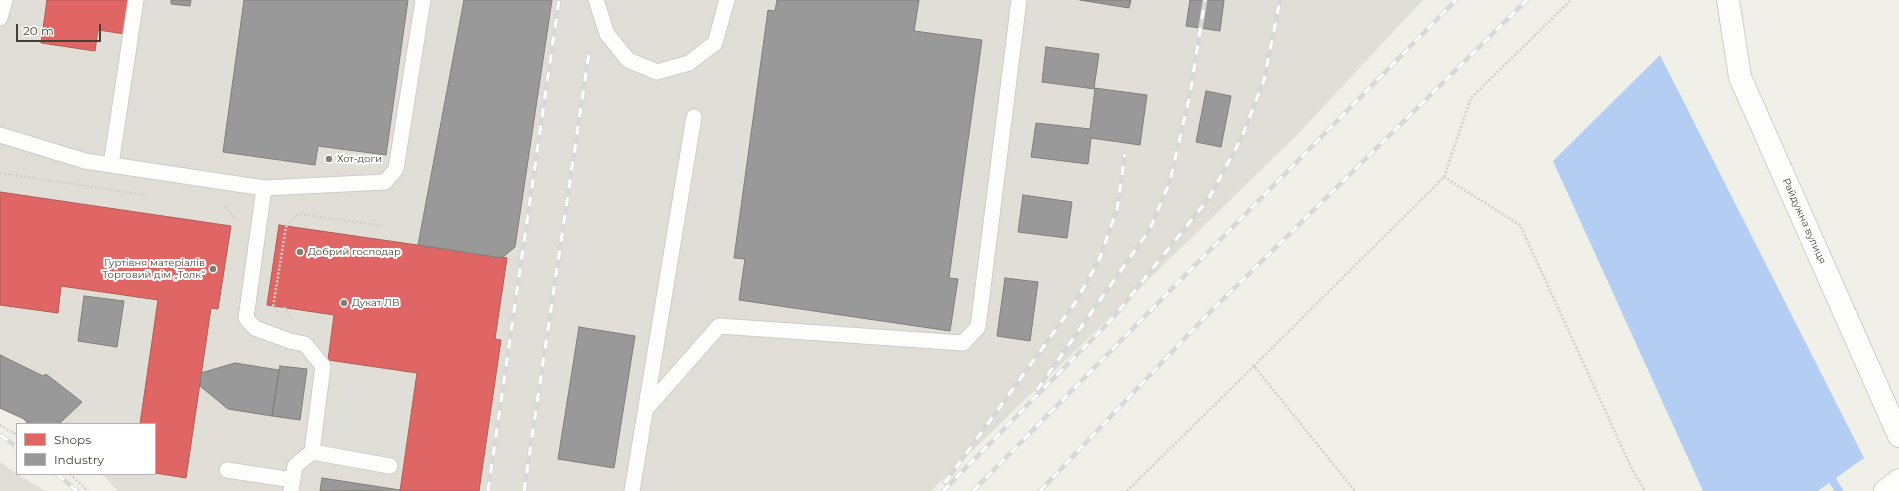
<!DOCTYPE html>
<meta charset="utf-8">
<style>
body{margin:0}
#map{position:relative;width:1899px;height:491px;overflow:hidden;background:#f0efe8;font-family:Montserrat,sans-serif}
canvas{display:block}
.legend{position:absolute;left:16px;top:423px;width:140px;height:52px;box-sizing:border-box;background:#fff;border:1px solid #b5b3ad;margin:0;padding:5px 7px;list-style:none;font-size:12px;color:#464233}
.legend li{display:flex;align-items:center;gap:8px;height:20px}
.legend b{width:20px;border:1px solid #b5b3ad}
.scale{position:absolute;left:16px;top:24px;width:85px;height:18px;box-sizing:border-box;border:2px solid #464233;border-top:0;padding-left:5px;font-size:12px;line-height:14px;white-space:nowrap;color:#464233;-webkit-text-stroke:3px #fff;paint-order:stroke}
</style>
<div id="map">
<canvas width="1899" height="491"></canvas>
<ul class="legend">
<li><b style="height:11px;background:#e06666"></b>Shops</li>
<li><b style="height:11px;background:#999"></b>Industry</li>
</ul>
<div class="scale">20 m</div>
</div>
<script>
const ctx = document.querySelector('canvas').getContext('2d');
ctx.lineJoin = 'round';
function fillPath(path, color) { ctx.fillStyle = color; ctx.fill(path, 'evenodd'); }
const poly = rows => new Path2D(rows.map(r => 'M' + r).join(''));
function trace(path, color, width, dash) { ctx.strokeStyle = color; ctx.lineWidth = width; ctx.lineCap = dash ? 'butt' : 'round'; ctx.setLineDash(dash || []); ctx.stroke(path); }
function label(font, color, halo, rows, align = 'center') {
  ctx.font = font + ' Montserrat,sans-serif'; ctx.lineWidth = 4; ctx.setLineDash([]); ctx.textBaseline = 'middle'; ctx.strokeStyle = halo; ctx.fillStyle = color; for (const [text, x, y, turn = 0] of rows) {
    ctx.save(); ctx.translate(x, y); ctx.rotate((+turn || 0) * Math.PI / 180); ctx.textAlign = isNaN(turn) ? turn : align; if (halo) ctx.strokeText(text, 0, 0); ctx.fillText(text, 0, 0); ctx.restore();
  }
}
const industrial = poly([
 [0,0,1423,0,1294,138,931,491,118,491,102,474,155,474,155,424,41,424,0,396],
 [0,462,17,474,45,491,0,491]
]);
const parking = poly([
 [348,378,415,388,405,455,338,445]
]);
const water = poly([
 [1660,55,1864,458,1818,491,1703,491,1553,161]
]);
const shops = poly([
 [47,0,130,0,125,34,98,30,95,51,41,43,47,0],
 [0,192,231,226,218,309,211,308,186,478,155,473,155,424,140,424,158,300,61,286,58,313,0,305,0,192],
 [279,225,507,258,495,339,501,340,479,491,400,491,417,373,328,360,334,315,267,305,279,225]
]);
const industry = poly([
 [171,0,191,0,190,6,171,4,171,0],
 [244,0,408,0,386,155,318,146,315,165,223,152,244,0],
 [464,0,552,0,515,247,502,258,418,245,464,0],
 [777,0,919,0,914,31,982,40,949,278,958,279,950,331,739,300,745,259,734,258,768,10,775,11,777,0],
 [1080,0,1131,0,1129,8,1080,0],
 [1190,0,1224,0,1220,31,1186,26,1190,0],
 [1046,47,1099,54,1094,88,1147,95,1140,145,1091,138,1088,164,1031,157,1036,123,1090,129,1095,89,1042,82,1046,47],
 [1206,91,1231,96,1221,147,1196,142,1206,91],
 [1023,195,1072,202,1067,238,1018,232,1023,195],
 [1005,278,1038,282,1030,341,997,336,1005,278],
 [84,296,124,301,117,347,78,341,84,296],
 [579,327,635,336,614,468,558,459,579,327],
 [0,355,43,376,46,374,82,402,59,424,28,424,24,419,0,408,0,355],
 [235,363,279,370,272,416,228,409,200,386,201,373,235,363],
 [280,366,307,369,300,420,272,416,280,366],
 [322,478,400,490,320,491,322,478]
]);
const stream = poly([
 [1827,471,1839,491]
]);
const path = poly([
 [0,173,146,195],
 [1444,177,1471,98,1571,0],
 [225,207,236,219],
 [284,307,289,316],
 [278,312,273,307,286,227,298,214,384,226],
 [1254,366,1444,177,1520,225,1632,469,1645,491],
 [0,425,17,435],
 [70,474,88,491],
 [1127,491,1254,366,1355,491]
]);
const service = poly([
 [596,0,607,34,628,60,657,72,689,63,715,43,727,0],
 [0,18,5,0],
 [0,135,85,161,264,188,385,182,396,169,423,0],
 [111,165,136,0],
 [264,188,246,318,255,328,290,341,305,344,323,366,312,452,390,466],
 [646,409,719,326,963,343,978,327,1019,0],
 [227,470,293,480],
 [291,491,295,466,312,452],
 [632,491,694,117]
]);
const minor = poly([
 [1728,0,1740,77,1899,436],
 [1885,491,1899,480]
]);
const rail = poly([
 [1037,390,1150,229,1170,181,1190,94,1205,0],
 [0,435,17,447],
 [57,474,77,491],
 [945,483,1075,303,1099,260,1117,210,1125,154],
 [488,491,559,0],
 [524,491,589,53],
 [943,491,1113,318,1209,198,1241,139,1264,80,1280,0],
 [973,491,1456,0],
 [1040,491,1207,315,1527,0]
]);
const markers = [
 [329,159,4,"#827f72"],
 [300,252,4,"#827f72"],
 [213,269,4,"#827f72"],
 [344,303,4,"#827f72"]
];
const poiNames = [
 ["Хот-доги",337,159],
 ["Добрий господар",308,252],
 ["Гуртівня матеріалів",205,263,"right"],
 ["Торговий дім „Толк“",205,275,"right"],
 ["Дукат ЛВ",352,303]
];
const streetNames = [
 ["Райдужна вулиця",1804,221,66]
];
fillPath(industrial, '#e0ded6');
fillPath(parking, '#dfded8');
fillPath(water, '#b4cdf2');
fillPath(shops, '#e06666');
trace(shops, '#b25b57', 1);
fillPath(industry, '#999');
trace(industry, '#807f7a', 1);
trace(stream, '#b4cdf2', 8);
trace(service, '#ceccc5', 17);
trace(minor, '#ceccc5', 24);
trace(path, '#d1cfc9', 2.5, [2, 2]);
trace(service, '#fdfdfc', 15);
trace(minor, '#fdfdfc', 22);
trace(rail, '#d8d8d7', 4.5);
trace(rail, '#fff', 3, [9]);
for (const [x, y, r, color] of markers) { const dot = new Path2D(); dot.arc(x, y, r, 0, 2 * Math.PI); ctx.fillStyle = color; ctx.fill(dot); trace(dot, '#fff', 1.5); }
label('10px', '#464233', '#fff', poiNames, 'left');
label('10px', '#464233', '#fff', streetNames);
</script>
